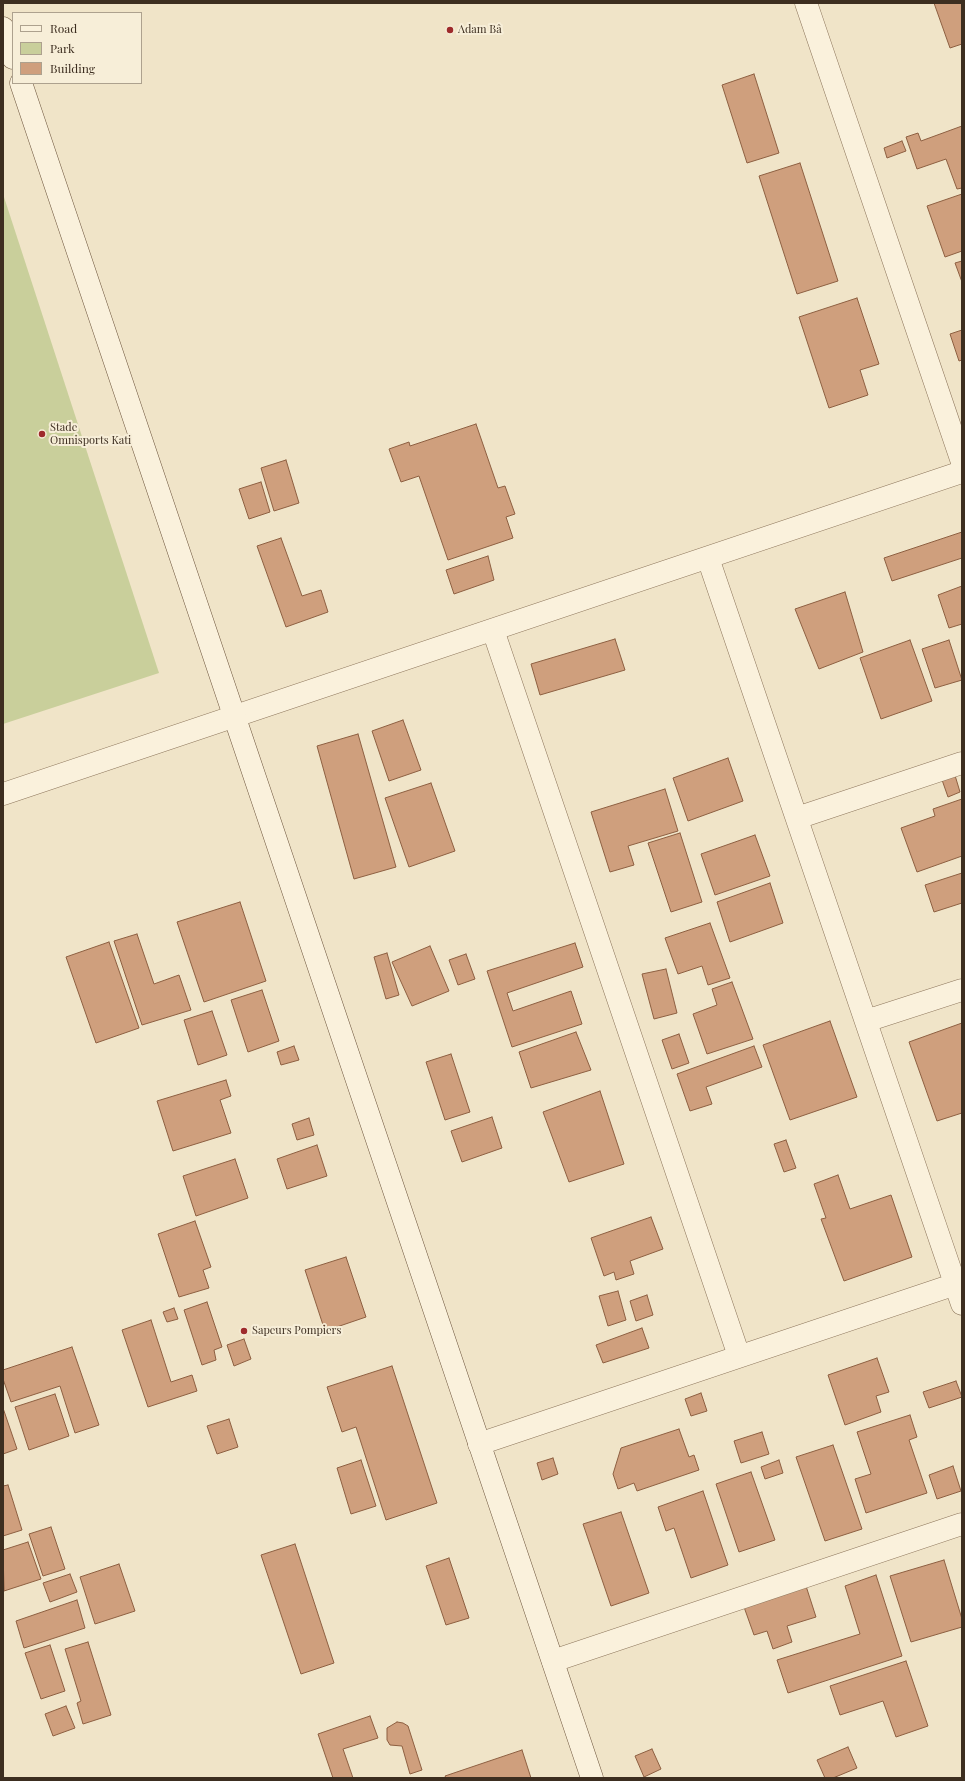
<!DOCTYPE html>
<meta charset="utf-8">
<style>
body{margin:0}
#map{position:relative;width:965px;height:1781px;overflow:hidden;background:#f0e4c8;font-family:"Playfair Display",serif}
canvas{display:block}
.frame{position:absolute;inset:0;border:4px solid #3d2e20;pointer-events:none}
.legend{position:absolute;left:12px;top:12px;width:130px;height:72px;box-sizing:border-box;background:#f7eed8;border:1px solid #ada18e;margin:0;padding:5px 7px;list-style:none;font-size:12px;color:#3d2e20}
.legend li{display:flex;align-items:center;gap:8px;height:20px}
.legend b{width:20px;border:1px solid #ada18e}
</style>
<div id="map">
<canvas width="965" height="1781"></canvas>
<div class="frame"></div>
<ul class="legend">
<li><b style="height:5px;background:#faf1dc"></b>Road</li>
<li><b style="height:11px;background:#c9cf9b"></b>Park</li>
<li><b style="height:11px;background:#cf9f7d"></b>Building</li>
</ul>
</div>
<script>
const ctx = document.querySelector('canvas').getContext('2d');
ctx.lineJoin = 'round';
function fillPath(path, color) { ctx.fillStyle = color; ctx.fill(path, 'evenodd'); }
const poly = rows => new Path2D(rows.map(r => 'M' + r).join(''));
function trace(path, color, width, dash) { ctx.strokeStyle = color; ctx.lineWidth = width; ctx.lineCap = dash ? 'butt' : 'round'; ctx.setLineDash(dash || []); ctx.stroke(path); }
function label(font, color, halo, rows, align = 'center') {
  ctx.font = font + ' "Playfair Display",serif'; ctx.lineWidth = 4; ctx.setLineDash([]); ctx.textBaseline = 'middle'; ctx.strokeStyle = halo; ctx.fillStyle = color; for (const [text, x, y, turn = 0] of rows) {
    ctx.save(); ctx.translate(x, y); ctx.rotate((+turn || 0) * Math.PI / 180); ctx.textAlign = isNaN(turn) ? turn : align; if (halo) ctx.strokeText(text, 0, 0); ctx.fillText(text, 0, 0); ctx.restore();
  }
}
const green = poly([
 [3,194,159,673,3,724]
]);
const building = poly([
 [934,3,962,3,962,44,950,48,934,3],
 [754,74,779,153,747,163,722,85,754,74],
 [962,126,962,188,957,189,946,159,917,169,906,137,918,133,921,141,962,126],
 [902,141,906,151,887,158,884,148,902,141],
 [800,163,838,281,797,294,759,176,800,163],
 [962,194,962,251,945,257,927,206,962,194],
 [962,261,962,282,955,263,962,261],
 [857,298,879,364,860,370,868,395,829,408,799,317,857,298],
 [962,330,962,360,959,361,950,334,962,330],
 [476,424,498,488,505,486,515,514,506,517,513,538,448,560,419,476,401,482,389,449,409,442,410,446,476,424],
 [286,460,299,503,274,511,261,468,286,460],
 [261,482,270,512,249,519,239,489,261,482],
 [962,532,962,558,892,581,884,558,962,532],
 [281,538,302,596,321,590,328,612,286,627,257,546,281,538],
 [488,556,494,580,454,594,446,570,488,556],
 [962,586,962,624,949,628,938,595,962,586],
 [845,592,863,652,819,669,795,609,845,592],
 [615,639,625,670,540,695,531,664,615,639],
 [910,640,932,701,881,719,860,658,910,640],
 [949,640,962,680,935,688,922,649,949,640],
 [403,720,421,770,389,781,372,731,403,720],
 [358,734,396,867,354,879,317,746,358,734],
 [728,758,743,801,688,821,673,778,728,758],
 [954,772,960,792,948,797,941,777,954,772],
 [431,783,455,851,409,867,385,798,431,783],
 [665,789,678,831,628,846,634,865,610,872,591,812,665,789],
 [962,799,962,856,917,872,901,828,935,816,933,809,962,799],
 [680,833,702,902,671,912,648,843,680,833],
 [755,835,770,876,715,895,701,854,755,835],
 [962,873,962,903,934,912,925,885,962,873],
 [770,883,783,923,730,942,717,902,770,883],
 [240,902,266,981,204,1002,177,922,240,902],
 [710,923,730,978,708,985,702,966,678,974,665,938,710,923],
 [137,934,154,984,179,975,191,1010,142,1025,114,941,137,934],
 [109,942,139,1028,96,1043,66,957,109,942],
 [575,943,583,967,507,993,513,1011,571,991,582,1024,512,1047,487,971,575,943],
 [430,946,449,991,412,1006,392,962,430,946],
 [387,953,399,995,386,999,374,957,387,953],
 [466,954,475,979,458,985,449,960,466,954],
 [666,969,677,1013,654,1019,642,974,666,969],
 [732,982,753,1039,707,1054,693,1014,717,1005,712,989,732,982],
 [262,990,279,1041,248,1052,231,1000,262,990],
 [212,1011,227,1055,198,1065,184,1020,212,1011],
 [830,1021,857,1097,790,1120,763,1045,830,1021],
 [962,1023,962,1113,937,1121,909,1042,962,1023],
 [576,1032,591,1070,531,1088,519,1052,576,1032],
 [679,1034,689,1063,672,1069,662,1040,679,1034],
 [294,1046,299,1060,281,1065,277,1052,294,1046],
 [754,1046,762,1067,706,1087,712,1104,690,1111,677,1074,754,1046],
 [451,1054,470,1112,445,1120,426,1062,451,1054],
 [226,1080,231,1096,220,1100,231,1133,173,1151,157,1101,226,1080],
 [600,1091,624,1164,569,1182,543,1112,600,1091],
 [492,1117,502,1148,462,1162,451,1131,492,1117],
 [309,1118,314,1135,297,1140,292,1124,309,1118],
 [786,1140,796,1168,784,1172,774,1144,786,1140],
 [317,1145,327,1176,287,1189,277,1159,317,1145],
 [235,1159,248,1198,196,1216,183,1176,235,1159],
 [838,1175,850,1209,891,1195,912,1257,844,1281,821,1219,826,1218,814,1184,838,1175],
 [651,1217,663,1249,630,1261,634,1274,616,1280,614,1272,604,1276,591,1238,651,1217],
 [195,1221,211,1267,203,1270,209,1288,179,1297,158,1234,195,1221],
 [346,1257,366,1317,325,1331,305,1270,346,1257],
 [618,1291,626,1320,608,1326,599,1296,618,1291],
 [647,1295,653,1315,636,1321,630,1301,647,1295],
 [207,1302,222,1347,214,1350,216,1360,202,1365,184,1310,207,1302],
 [174,1308,178,1319,167,1322,163,1312,174,1308],
 [151,1320,171,1382,192,1375,197,1391,148,1407,122,1330,151,1320],
 [642,1328,649,1348,603,1363,596,1345,642,1328],
 [244,1339,251,1359,234,1366,227,1345,244,1339],
 [72,1347,99,1425,75,1433,60,1386,11,1402,3,1379,3,1370,72,1347],
 [877,1358,889,1392,876,1396,881,1412,845,1425,828,1375,877,1358],
 [392,1366,437,1503,386,1520,356,1427,342,1432,327,1387,392,1366],
 [956,1381,962,1397,929,1408,923,1392,956,1381],
 [701,1393,707,1411,691,1416,685,1399,701,1393],
 [55,1394,69,1436,29,1450,15,1407,55,1394],
 [3,1408,17,1449,3,1454,3,1408],
 [910,1415,917,1437,909,1440,927,1493,866,1513,855,1479,871,1474,857,1432,910,1415],
 [229,1419,238,1447,217,1454,207,1426,229,1419],
 [679,1429,689,1457,694,1455,699,1470,637,1491,634,1483,618,1489,613,1474,621,1448,679,1429],
 [762,1432,769,1454,741,1463,734,1441,762,1432],
 [833,1445,862,1529,825,1541,796,1457,833,1445],
 [553,1458,558,1474,542,1480,537,1463,553,1458],
 [361,1460,376,1506,351,1514,337,1468,361,1460],
 [779,1460,783,1473,765,1479,761,1467,779,1460],
 [953,1466,961,1491,937,1499,929,1475,953,1466],
 [751,1472,775,1540,739,1552,716,1484,751,1472],
 [8,1485,22,1530,3,1536,3,1486,8,1485],
 [703,1491,728,1565,691,1578,674,1528,666,1531,658,1507,703,1491],
 [621,1512,649,1593,611,1606,583,1524,621,1512],
 [51,1527,65,1569,43,1576,29,1534,51,1527],
 [28,1542,41,1579,4,1591,3,1550,28,1542],
 [295,1544,334,1663,301,1674,261,1555,295,1544],
 [449,1558,469,1618,446,1625,426,1566,449,1558],
 [944,1560,962,1619,962,1627,911,1642,890,1576,944,1560],
 [119,1564,135,1611,95,1624,80,1577,119,1564],
 [70,1574,77,1592,50,1602,43,1583,70,1574],
 [876,1575,902,1656,788,1693,777,1660,860,1634,845,1586,876,1575],
 [806,1586,816,1617,787,1626,792,1642,773,1649,767,1631,754,1635,744,1607,806,1586],
 [77,1600,85,1628,24,1648,16,1621,77,1600],
 [88,1642,111,1715,83,1724,77,1703,81,1701,65,1649,88,1642],
 [50,1645,65,1691,41,1699,25,1653,50,1645],
 [906,1661,928,1726,896,1737,883,1701,840,1715,830,1686,906,1661],
 [66,1706,75,1728,53,1736,45,1714,66,1706],
 [370,1716,378,1738,343,1749,353,1778,333,1778,318,1734,370,1716],
 [397,1722,403,1723,408,1726,422,1770,410,1774,402,1746,390,1745,387,1740,387,1728,397,1722],
 [848,1747,857,1768,833,1778,825,1778,817,1760,848,1747],
 [652,1749,661,1769,644,1777,635,1756,652,1749],
 [522,1750,531,1778,446,1778,445,1776,522,1750]
]);
const street = poly([
 [806,3,962,462],
 [708,558,962,1304],
 [493,630,739,1356],
 [3,794,962,472],
 [797,818,962,763],
 [866,1021,962,990],
 [479,1444,962,1282],
 [553,1661,962,1524]
]);
const secondary = poly([
 [3,28,13,58],
 [21,83,592,1778]
]);
const markers = [
 [450,30,4,"#9e2a2b"],
 [42,434,4,"#9e2a2b"],
 [244,1331,4,"#9e2a2b"]
];
const poiNames = [
 ["Adam Bâ",458,30],
 ["Stade",50,428],
 ["Omnisports Kati",50,441],
 ["Sapeurs Pompiers",252,1331]
];
fillPath(green, '#c9cf9b');
fillPath(building, '#cf9f7d');
trace(building, '#8d5f41', 1);
trace(street, '#8d765c', 23);
trace(secondary, '#6f573f', 23);
trace(street, '#faf1dc', 22);
trace(secondary, '#faf1dc', 22);
for (const [x, y, r, color] of markers) { const dot = new Path2D(); dot.arc(x, y, r, 0, 2 * Math.PI); ctx.fillStyle = color; ctx.fill(dot); trace(dot, '#f7eed8', 1.5); }
label('11px', '#3d2e20', '#f7eed8', poiNames, 'left');
</script>
